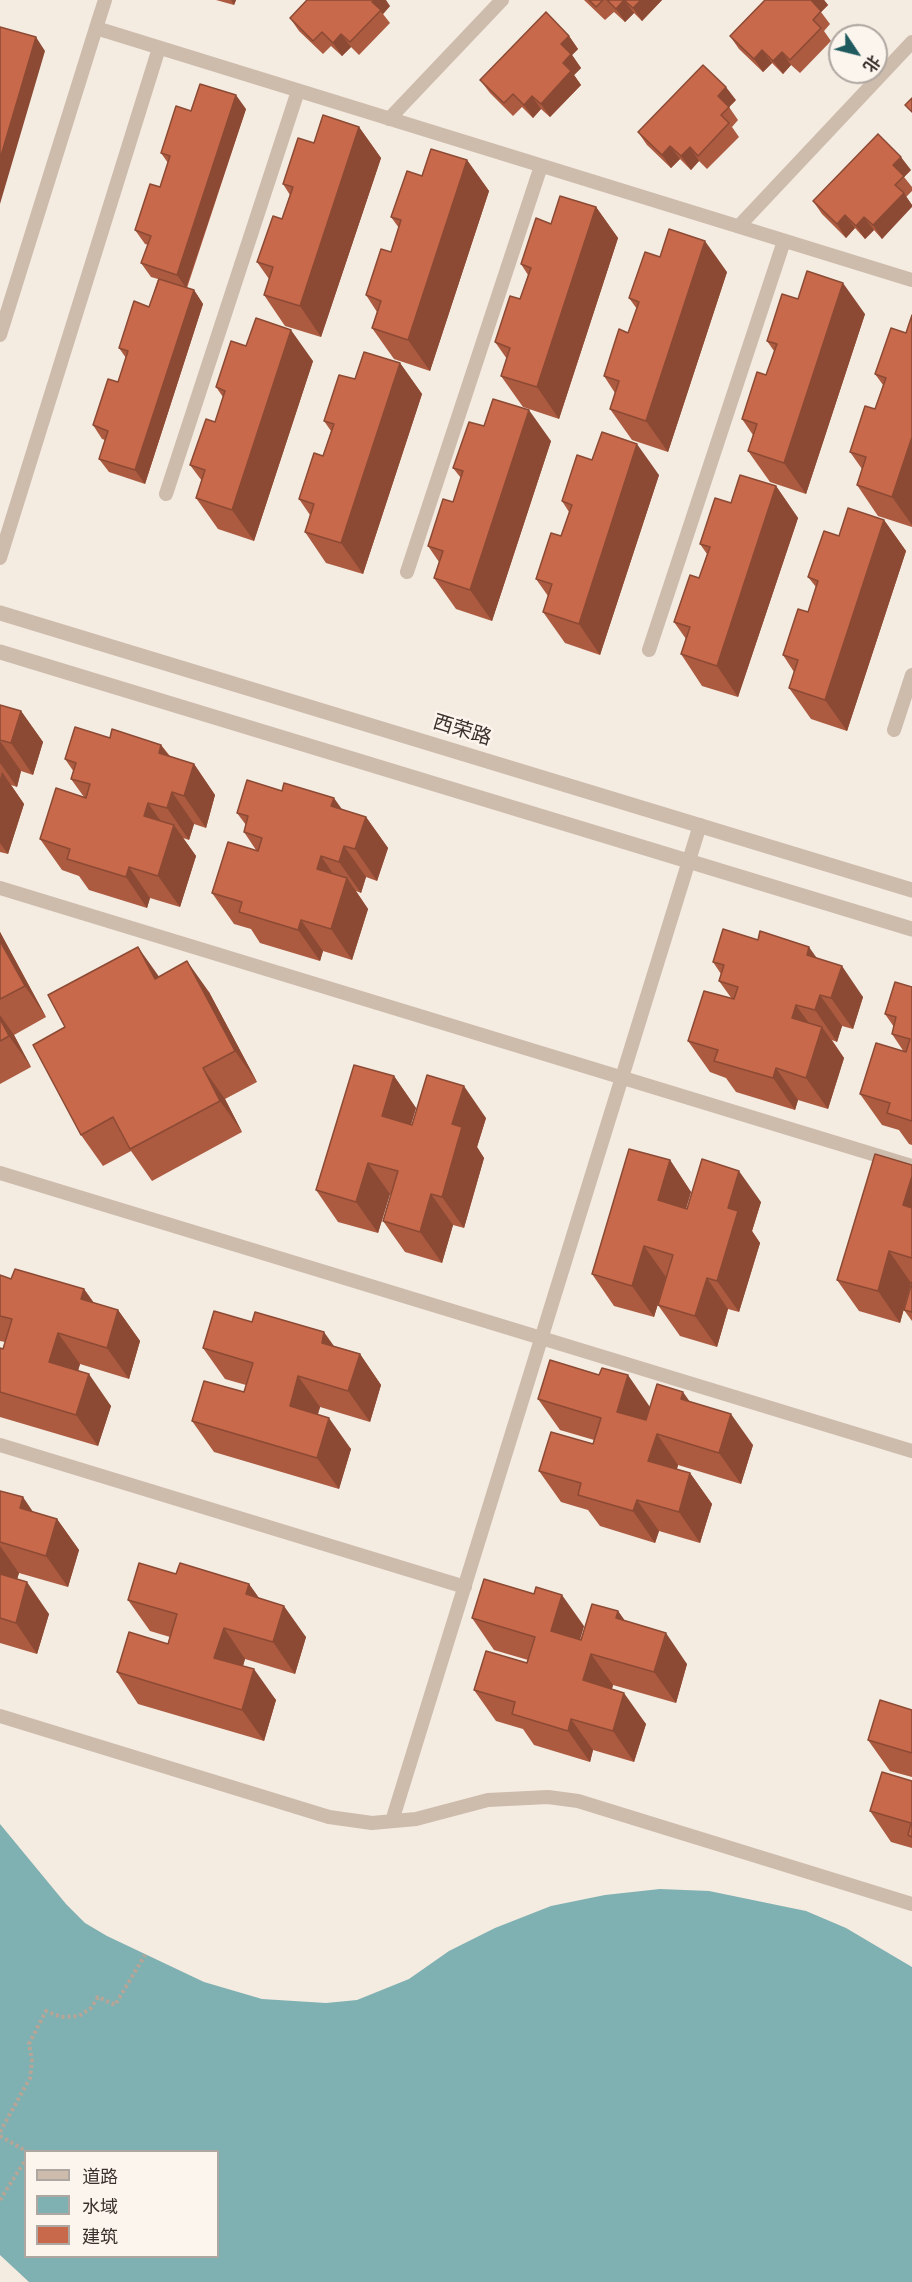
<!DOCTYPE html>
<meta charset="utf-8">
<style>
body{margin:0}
#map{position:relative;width:912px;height:2282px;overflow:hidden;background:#f4ebe1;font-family:"Varela Round","Noto Sans SC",sans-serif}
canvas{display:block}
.legend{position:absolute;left:24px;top:2150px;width:195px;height:108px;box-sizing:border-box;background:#fbf5ee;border:2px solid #aea6a0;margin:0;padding:8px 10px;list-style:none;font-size:18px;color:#3b302b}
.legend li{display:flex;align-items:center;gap:12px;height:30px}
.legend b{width:30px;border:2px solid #aea6a0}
.north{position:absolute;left:828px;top:24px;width:60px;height:60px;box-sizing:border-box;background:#fbf5ee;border:2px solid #aea6a0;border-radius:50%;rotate:125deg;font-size:16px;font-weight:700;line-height:24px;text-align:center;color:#3b302b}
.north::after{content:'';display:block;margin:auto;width:21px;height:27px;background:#1f5a5e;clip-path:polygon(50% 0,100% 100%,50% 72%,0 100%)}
</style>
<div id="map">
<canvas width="912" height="2282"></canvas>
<ul class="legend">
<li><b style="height:8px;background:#cdbbac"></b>道路</li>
<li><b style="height:16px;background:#7fb0b2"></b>水域</li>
<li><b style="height:16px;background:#c8694b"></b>建筑</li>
</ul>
<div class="north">北</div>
</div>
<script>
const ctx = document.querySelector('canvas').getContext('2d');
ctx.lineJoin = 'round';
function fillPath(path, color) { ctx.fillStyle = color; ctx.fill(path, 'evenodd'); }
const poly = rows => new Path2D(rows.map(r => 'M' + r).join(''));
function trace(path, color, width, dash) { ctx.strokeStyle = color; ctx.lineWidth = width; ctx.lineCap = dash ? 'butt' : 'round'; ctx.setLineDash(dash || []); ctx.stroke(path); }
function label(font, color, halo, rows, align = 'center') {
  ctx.font = font + ' "Varela Round","Noto Sans SC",sans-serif'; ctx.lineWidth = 5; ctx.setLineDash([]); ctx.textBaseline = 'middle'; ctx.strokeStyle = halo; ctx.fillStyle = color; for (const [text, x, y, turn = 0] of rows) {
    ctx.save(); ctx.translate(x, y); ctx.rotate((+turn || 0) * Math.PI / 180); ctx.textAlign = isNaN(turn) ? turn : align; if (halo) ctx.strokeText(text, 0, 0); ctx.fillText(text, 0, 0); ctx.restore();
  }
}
const water = poly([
 [0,1824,66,1904,85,1923,107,1936,204,1982,262,1999,326,2003,357,2000,409,1979,449,1951,495,1928,551,1906,605,1895,660,1889,709,1891,806,1911,846,1928,912,1967,912,2282,29,2282,0,2255],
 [26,2152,218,2152,218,2256,26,2256]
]);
const path = poly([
 [0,2132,30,2078,32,2060,29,2044,46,2011,61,2017,79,2016,91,2008,98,1997,115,2005,145,1955],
 [0,2136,28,2152],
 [0,2200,26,2159]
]);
const service = poly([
 [105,0,96,28,912,280],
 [389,119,502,0],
 [739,226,912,42],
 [0,335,96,28],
 [166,494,298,91],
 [0,558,159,48],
 [407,572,541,166],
 [649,650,784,241],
 [894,730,912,675],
 [0,888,912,1166],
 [0,1173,912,1451],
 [0,1445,465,1587],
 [0,1716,329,1817,372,1823,416,1819,488,1800,548,1797,578,1801,912,1904],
 [392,1821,700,825]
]);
const minor = poly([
 [0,613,912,890],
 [0,652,912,929]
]);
const wall = poly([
 [216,0,236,0,234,5],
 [584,0,662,0,642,21,634,13,625,22,614,12,605,20],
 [765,0,824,0,828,5,821,12,830,24,824,31,831,41,800,73,791,65,783,74,772,63,763,72,739,49,730,36],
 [390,6,383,14,390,23,359,55,351,47,342,56,331,46,323,54,299,31,290,18],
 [569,36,578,49,572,55,581,68,574,75,581,85,550,117,541,109,533,118,522,107,513,116,490,93,480,80],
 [736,100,729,107,738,120,732,127,739,137,707,169,699,161,691,170,680,159,671,168,647,145,638,132],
 [246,109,187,288,194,290,203,304,145,484,109,472,99,459,105,440,102,439,93,425,118,382,126,358,119,348,149,307,158,279,151,277,141,263,148,245,145,244,135,230,160,187,168,163,161,153,191,111],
 [359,127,381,158,321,337,285,326,264,295,269,279,257,262,282,219,290,195,283,184,314,143],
 [467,160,489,191,430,371,394,359,372,328,377,312,366,295,391,252,399,228,391,217,422,176],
 [911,170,904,177,912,187,912,191,906,197,912,205,882,239,874,230,865,239,855,228,846,238,822,214,813,201],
 [596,207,618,238,559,419,523,407,501,376,507,359,495,342,520,299,528,275,521,264,551,224],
 [660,257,727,272,668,452,632,440,610,409,615,393,604,376,628,333,637,309,629,298],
 [798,299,865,314,806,494,770,482,748,451,753,435,742,419,766,375,774,351,767,341],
 [912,315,912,527,878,516,857,485,862,469,850,452,875,409,883,385,875,374,906,333],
 [246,346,313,361,254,541,218,529,196,498,202,481,190,465,215,422,223,397,216,387],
 [400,363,422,394,363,574,326,563,305,532,310,515,299,499,323,456,331,431,324,421,355,379],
 [484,426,551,441,492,621,456,609,434,578,439,562,428,546,453,502,461,478,453,468],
 [592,460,659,475,600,655,565,643,543,612,548,596,536,579,561,536,569,512,562,501],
 [776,486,798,518,738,697,702,686,681,654,686,639,674,622,699,578,707,554,700,544,731,503],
 [884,520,906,551,847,731,811,719,789,688,794,672,783,655,808,612,816,587,808,577,839,536],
 [0,705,21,711,43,742,33,775,21,771,17,787,11,785,24,804,8,854,0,852],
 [110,738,161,745,170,756,194,764,215,795,206,828,194,824,189,840,183,838,196,856,180,907,150,898,147,908,89,890,79,876,62,870,40,839,84,797,71,779,74,772,65,759],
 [342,810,366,817,388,848,377,881,366,877,361,893,356,891,368,909,352,960,323,951,320,961,260,943,251,929,234,924,212,893,256,850,244,832,246,825,237,813],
 [0,932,46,1017,14,1035,31,1067,0,1084],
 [818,958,863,997,853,1029,842,1026,837,1042,832,1040,844,1058,828,1109,798,1100,795,1110,736,1092,726,1078,710,1072,688,1041,732,999,719,981,721,974,713,962],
 [159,977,209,992,257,1082,225,1099,242,1132,152,1181,131,1151,103,1166,81,1135],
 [912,987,912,1145,909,1144,899,1130,882,1125,860,1094,904,1052,892,1034,894,1027,885,1014],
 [394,1076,416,1108,411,1125,486,1118,477,1147,484,1158,464,1228,453,1225,442,1263,405,1252,383,1221,391,1194,390,1194,378,1233,338,1222,316,1190],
 [670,1160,691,1192,686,1209,761,1202,752,1231,760,1243,739,1312,728,1309,717,1347,680,1336,658,1305,666,1278,666,1277,654,1317,614,1306,592,1274],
 [912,1165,912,1321,904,1310,912,1283,911,1283,900,1323,859,1311,837,1280],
 [0,1275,11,1279,84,1289,94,1303,118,1310,140,1341,129,1379,80,1364,78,1371,111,1406,98,1446,0,1417,0,1348,3,1349,5,1342,0,1341],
 [334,1346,360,1354,381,1385,370,1422,320,1407,318,1414,351,1449,339,1489,214,1452,192,1421,244,1392,246,1385,225,1379,203,1348],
 [538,1399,650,1407,646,1420,690,1402,753,1445,741,1484,678,1465,677,1469,690,1473,712,1504,700,1543,659,1531,655,1543,600,1526,588,1510,561,1502,539,1471,593,1444,594,1440,560,1430],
 [0,1491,33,1512,57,1519,79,1550,68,1587,19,1573,17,1579,49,1614,37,1654,0,1643],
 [176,1574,249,1584,259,1598,306,1637,295,1674,245,1659,243,1666,276,1700,264,1741,138,1704,117,1672,168,1644,170,1637,150,1631,128,1600],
 [618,1611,625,1621,687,1664,676,1703,613,1685,612,1689,646,1724,634,1762,593,1750,590,1762,534,1745,523,1729,496,1721,474,1690,527,1663,528,1660,494,1650,472,1618,584,1626,580,1640,581,1640],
 [912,1710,912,1777,890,1771,868,1740],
 [912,1781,912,1848,891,1842,870,1811]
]);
const shadedWall = poly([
 [231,0,236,0,234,5],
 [374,0,386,0,390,6,383,14,372,2],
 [624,0,634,13,625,22,616,9],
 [641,0,662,0,642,21,633,8],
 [810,0,824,0,828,5,821,12],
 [341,34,351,47,342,56,333,43],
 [569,36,578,49,572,55,581,68,574,75,581,85,550,117,541,104,563,63,561,44],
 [36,37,45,51,0,204,0,159],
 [762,50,772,63,763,72,754,59],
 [782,52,791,65,783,74,773,61],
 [726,87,736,100,729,107,718,96],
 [236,95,246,109,186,288,177,275],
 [532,96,541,109,533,118,524,105],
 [359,127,381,158,321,337,300,306],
 [670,146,680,159,671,168,662,155],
 [690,147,699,161,691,170,681,156],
 [901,157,911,170,904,177,893,165],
 [467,160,489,191,430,371,408,340],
 [904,193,912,205,912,207,882,239,873,225],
 [596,207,618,238,559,419,537,387],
 [845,215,855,228,846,238,837,224],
 [864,217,874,230,865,239,856,226],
 [705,241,727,272,668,452,646,421],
 [843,283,865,314,806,494,784,463],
 [194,290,203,304,145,484,135,470],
 [291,330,313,361,254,541,232,510],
 [400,363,422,394,363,574,341,543],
 [529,410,551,441,492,621,470,590],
 [912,437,912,525,892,497],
 [637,444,659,475,600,655,579,624],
 [776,486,798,518,738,697,717,666],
 [884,520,906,551,847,731,825,700],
 [21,711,43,742,33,775,11,743],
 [0,741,21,771,17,787,0,763],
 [161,745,183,776,159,753],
 [194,764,215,795,206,828,184,796],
 [2,772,24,804,8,854,0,843,0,779],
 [172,792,194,824,189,840,167,808],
 [334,798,356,829,331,806],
 [148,803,170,834,144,816],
 [366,817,388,848,377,881,355,849],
 [174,825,196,856,180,907,158,876],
 [344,846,366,877,361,893,339,862],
 [321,856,342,887,317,869],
 [129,867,150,898,147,908,126,877],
 [347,878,368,909,352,960,331,929],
 [301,920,323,951,320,961,298,930],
 [0,932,46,1017,25,986,0,941],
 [138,947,160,978,155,979],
 [809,947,831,978,807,955],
 [187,961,209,992,257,1082,235,1051],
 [842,966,863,997,853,1029,831,998],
 [820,995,842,1026,837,1042,815,1010],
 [796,1005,818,1036,792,1018],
 [0,1015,14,1035,31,1067,9,1036,0,1019],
 [822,1027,844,1058,828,1109,806,1078],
 [203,1068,225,1099,242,1132,220,1101],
 [776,1068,798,1100,795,1110,773,1078],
 [394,1076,416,1108,404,1147,382,1116],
 [464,1086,486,1118,477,1147,484,1158,464,1228,442,1197,452,1124],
 [670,1160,691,1192,679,1231,658,1200],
 [368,1163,390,1194,378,1233,356,1202],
 [739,1171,761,1202,752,1231,760,1243,739,1312,717,1281,728,1208],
 [912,1176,912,1218,903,1205],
 [431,1194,453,1225,442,1263,420,1232],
 [644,1246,666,1277,654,1317,632,1286],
 [889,1251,911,1283,900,1323,878,1291],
 [707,1278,728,1309,717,1347,695,1316],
 [84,1289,106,1320,81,1299],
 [118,1310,140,1341,129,1379,107,1348],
 [324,1332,346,1363,322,1343],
 [58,1333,80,1364,71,1394,49,1362],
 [360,1354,381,1385,370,1422,348,1391],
 [89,1374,111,1406,98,1446,76,1415],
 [628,1375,650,1407,639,1443,617,1412],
 [298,1376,320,1407,311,1437,290,1406],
 [683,1392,705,1423,681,1399],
 [731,1414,753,1445,741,1484,719,1453],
 [329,1418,351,1449,339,1489,317,1458],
 [657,1434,678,1465,670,1492,648,1461],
 [690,1473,712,1504,700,1543,679,1512],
 [23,1497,44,1528,20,1508],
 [637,1500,659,1531,655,1543,633,1511],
 [57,1519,79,1550,68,1587,46,1556],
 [0,1546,19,1573,10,1602,0,1588],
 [27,1582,49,1614,37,1654,16,1623],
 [249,1584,271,1615,246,1594],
 [562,1595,584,1626,573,1662,551,1631],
 [284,1606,306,1637,295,1674,273,1642],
 [618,1611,640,1642,616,1618],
 [224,1628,245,1659,236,1689,214,1658],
 [666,1633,687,1664,676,1703,654,1672],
 [591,1654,613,1685,605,1711,583,1680],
 [254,1669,276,1700,264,1741,242,1710],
 [624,1693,646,1724,634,1762,613,1731],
 [571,1719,593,1750,590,1762,568,1731]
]);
const building = poly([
 [307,0,374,0,372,2,381,10,350,42,341,34,333,43,322,32,313,41,290,18,307,0],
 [589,0,603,0,596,7,589,0],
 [607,0,624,0,616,9,607,0],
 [624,0,641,0,633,8,624,0],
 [765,0,811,0,821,11,813,20,821,28,790,60,782,52,773,61,762,50,754,59,730,36,765,0],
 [546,12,569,36,561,44,571,54,563,63,571,71,541,104,532,96,524,105,513,94,504,103,480,80,546,12],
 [0,27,36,37,0,159,0,27],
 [703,65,726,87,718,96,729,107,721,115,729,123,698,156,690,147,681,156,670,146,662,155,638,132,703,65],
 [200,84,236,95,177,275,141,263,151,236,135,230,150,184,160,187,170,156,161,153,176,106,191,111,200,84],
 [912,98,912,112,905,105,912,98],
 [323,115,359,127,300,306,264,295,273,267,257,262,273,216,282,219,293,187,283,184,298,138,314,143,323,115],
 [878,134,901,157,893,165,904,176,895,185,904,193,873,225,864,217,856,226,845,215,837,224,813,201,878,134],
 [431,149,467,160,408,340,372,328,381,301,366,295,381,249,391,252,401,220,391,217,407,171,422,176,431,149],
 [560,196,596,207,537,387,501,376,510,348,495,342,510,296,520,299,531,268,521,264,536,218,551,224,560,196],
 [669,229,705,241,646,421,610,409,619,381,604,376,619,329,628,333,639,302,629,298,645,252,660,257,669,229],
 [807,271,843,283,784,463,748,451,757,424,742,419,757,372,766,375,777,344,767,341,782,294,798,299,807,271],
 [159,279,194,290,135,470,99,459,108,431,93,425,108,379,118,382,128,351,119,348,134,301,149,307,159,279],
 [912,315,912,437,892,497,857,485,866,457,850,452,865,406,875,409,886,378,875,374,891,328,906,333,912,315],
 [256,318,291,330,232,510,196,498,205,470,190,465,206,419,215,422,225,391,216,387,231,341,246,346,256,318],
 [364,352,400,363,341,543,305,532,314,504,299,499,314,453,323,456,334,424,324,421,339,375,355,379,364,352],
 [493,399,529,410,470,590,434,578,443,551,428,546,443,499,453,502,463,471,453,468,469,422,484,426,493,399],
 [602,432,637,444,579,624,543,612,552,584,536,579,551,533,561,536,572,505,562,501,577,455,592,460,602,432],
 [740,475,776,486,717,666,681,654,690,627,674,622,690,575,699,578,710,547,700,544,715,498,731,503,740,475],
 [848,508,884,520,825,700,789,688,798,660,783,655,798,609,808,612,818,581,808,577,824,531,839,536,848,508],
 [0,705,21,711,11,743,0,740,0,705],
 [75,727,110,738,112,729,161,745,159,753,194,764,184,796,172,792,167,808,148,803,144,816,174,825,158,876,129,867,126,877,67,859,70,849,40,839,56,788,86,798,90,784,71,779,76,763,65,759,75,727],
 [247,780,282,791,284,783,334,798,331,806,366,817,355,849,344,846,339,862,321,856,317,869,347,878,331,929,301,920,298,930,239,912,242,902,212,893,228,842,258,851,262,838,244,832,248,816,237,813,247,780],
 [723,929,758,940,760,931,809,947,807,955,842,966,831,998,820,995,815,1010,796,1005,792,1018,822,1027,806,1078,776,1068,773,1078,714,1061,718,1050,688,1041,704,991,734,999,738,987,719,981,724,965,713,962,723,929],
 [0,941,25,986,0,999,0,941],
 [138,947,155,979,187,961,235,1051,203,1068,220,1101,130,1149,113,1117,81,1135,33,1045,65,1027,48,995,138,947],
 [895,982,912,987,912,1121,887,1113,890,1103,860,1094,876,1043,906,1052,910,1039,892,1034,896,1017,885,1014,895,982],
 [0,1019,9,1036,0,1041,0,1019],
 [354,1065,394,1076,382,1116,412,1125,427,1075,464,1086,452,1124,462,1127,442,1197,431,1194,420,1232,383,1221,398,1171,368,1163,356,1202,316,1190,354,1065],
 [629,1149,670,1160,658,1200,687,1209,702,1159,739,1171,728,1208,738,1211,717,1281,707,1278,695,1316,658,1305,673,1255,644,1246,632,1286,592,1274,629,1149],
 [875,1154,912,1165,912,1176,903,1205,912,1208,912,1258,889,1251,878,1291,837,1280,875,1154],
 [15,1269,84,1289,81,1299,118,1310,107,1348,58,1333,49,1362,89,1374,76,1415,0,1392,0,1348,3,1349,12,1319,0,1316,0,1275,11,1279,15,1269],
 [912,1282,912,1312,904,1310,912,1282],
 [214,1311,252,1322,255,1312,324,1332,322,1343,360,1354,348,1391,298,1376,290,1406,329,1418,317,1458,192,1421,204,1381,244,1392,253,1363,203,1348,214,1311],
 [550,1360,599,1375,602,1368,628,1375,617,1412,646,1420,657,1384,683,1392,681,1399,731,1414,719,1453,657,1434,648,1461,690,1473,679,1512,637,1500,633,1511,578,1495,581,1483,539,1471,551,1432,593,1444,601,1418,538,1399,550,1360],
 [0,1491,23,1497,20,1508,57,1519,46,1556,0,1542,0,1491],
 [139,1563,176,1574,180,1563,249,1584,246,1594,284,1606,273,1642,224,1628,214,1658,254,1669,242,1710,117,1672,129,1632,168,1644,177,1614,128,1600,139,1563],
 [0,1574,27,1582,16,1623,0,1618,0,1574],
 [484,1579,534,1594,536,1587,562,1595,551,1631,581,1640,592,1604,618,1611,616,1618,666,1633,654,1672,591,1654,583,1680,624,1693,613,1731,571,1719,568,1731,512,1714,515,1702,474,1690,486,1651,527,1663,535,1637,472,1618,484,1579],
 [880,1700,912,1710,912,1753,868,1740,880,1700],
 [882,1772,912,1781,912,1837,908,1835,911,1823,870,1811,882,1772]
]);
const streetNames = [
 ["西荣路",462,731,17]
];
fillPath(water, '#7fb0b2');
trace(path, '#b9a596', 4, [3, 3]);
trace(service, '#cdbbac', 14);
trace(minor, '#cdbbac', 15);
fillPath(wall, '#ac5a40');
fillPath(shadedWall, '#8c4a34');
fillPath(building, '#c8694b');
trace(building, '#8c4a34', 1.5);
label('20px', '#3b302b', '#fbf5ee', streetNames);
</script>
